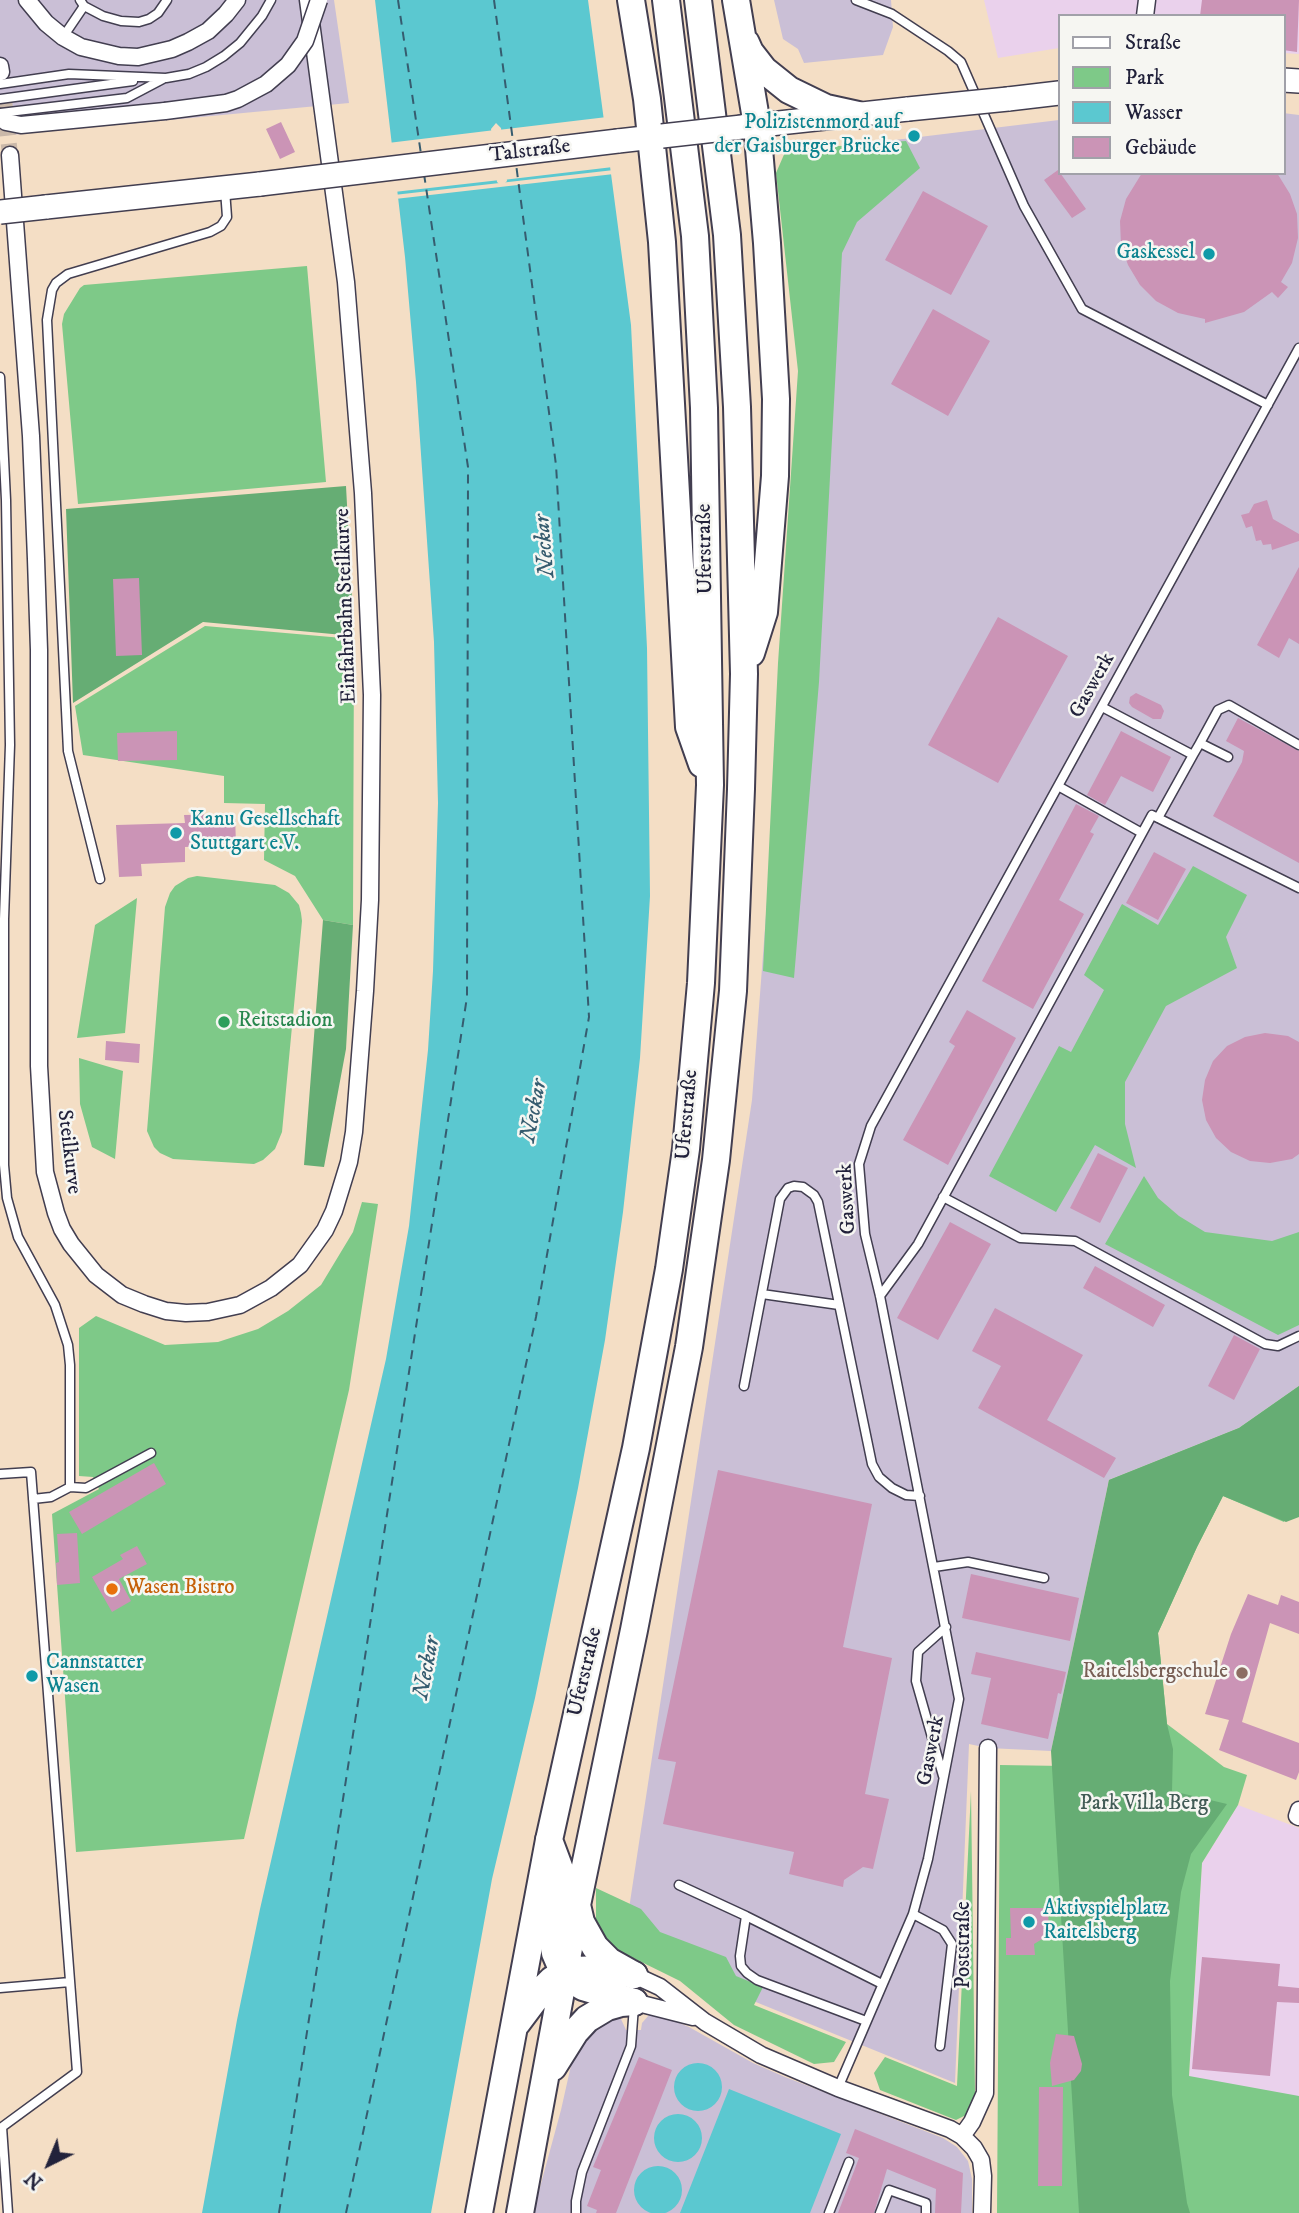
<!DOCTYPE html>
<meta charset="utf-8">
<style>
body{margin:0}
#map{position:relative;width:1299px;height:2213px;overflow:hidden;background:#f4dec5;font-family:"IM FELL DW Pica",serif}
canvas{display:block}
.legend{position:absolute;left:1058px;top:14px;width:228px;height:161px;box-sizing:border-box;background:#f6f6f2;border:2px solid #a1a1a9;margin:0;padding:9px 12px;list-style:none;font-size:21px;color:#22223b}
.legend li{display:flex;align-items:center;gap:14px;height:35px}
.legend b{width:35px;border:2px solid #a1a1a9}
.north{position:absolute;left:14px;top:2129px;width:70px;height:70px;-webkit-text-stroke:5px #f6f6f2;paint-order:stroke;rotate:223deg;font-size:19px;font-weight:700;line-height:28px;text-align:center;color:#22223b}
.north::after{content:'';display:block;margin:auto;width:24px;height:32px;background:#22223b;clip-path:polygon(50% 0,100% 100%,50% 72%,0 100%)}
</style>
<div id="map">
<canvas width="1299" height="2213"></canvas>
<ul class="legend">
<li><b style="height:9px;background:#fff"></b>Straße</li>
<li><b style="height:19px;background:#7ec988"></b>Park</li>
<li><b style="height:19px;background:#5bc8d0"></b>Wasser</li>
<li><b style="height:19px;background:#cb94b6"></b>Gebäude</li>
</ul>
<div class="north">N</div>
</div>
<script>
const ctx = document.querySelector('canvas').getContext('2d');
ctx.lineJoin = 'round';
function fillPath(path, color) { ctx.fillStyle = color; ctx.fill(path, 'evenodd'); }
const poly = rows => new Path2D(rows.map(r => 'M' + r).join(''));
function trace(path, color, width, dash) { ctx.strokeStyle = color; ctx.lineWidth = width; ctx.lineCap = dash ? 'butt' : 'round'; ctx.setLineDash(dash || []); ctx.stroke(path); }
function label(font, color, halo, rows, align = 'center') {
  ctx.font = font + ' "IM FELL DW Pica",serif'; ctx.lineWidth = 5; ctx.setLineDash([]); ctx.textBaseline = 'middle'; ctx.strokeStyle = halo; ctx.fillStyle = color; for (const [text, x, y, turn = 0] of rows) {
    ctx.save(); ctx.translate(x, y); ctx.rotate((+turn || 0) * Math.PI / 180); ctx.textAlign = isNaN(turn) ? turn : align; if (halo) ctx.strokeText(text, 0, 0); ctx.fillText(text, 0, 0); ctx.restore();
  }
}
const built = poly([
 [984,0,1299,0,1299,54,1283,53,1283,16,1059,16,1059,48,998,58],
 [1238,1805,1299,1828,1299,2136,1188,2095,1202,1863]
]);
const industrial = poly([
 [0,0,334,0,349,103,0,136],
 [774,0,891,0,893,27,883,55,804,63,798,49,783,39],
 [1283,113,1299,115,1299,1386,1239,1428,1109,1480,1051,1751,988,1748,969,1744,955,2083,623,1948,752,1100,789,611,801,367,788,153,1059,120,1059,173,1283,173],
 [649,2015,653,2015,672,2020,689,2027,753,2063,785,2077,943,2138,957,2147,968,2161,972,2179,972,2213,533,2213,561,2110,574,2052,578,2042,612,2016,621,2019,626,2030,641,2030,642,2023]
]);
const green = poly([
 [906,141,920,168,857,222,842,253,819,682,794,978,763,971,778,663,798,371,776,173,786,150],
 [307,266,326,482,78,504,62,324,64,314,80,288,84,285],
 [205,626,354,639,353,925,323,920,295,876,264,860,265,804,224,803,224,776,83,755,75,706],
 [1193,866,1247,895,1226,937,1237,968,1166,1006,1125,1082,1125,1124,1136,1168,1095,1145,1056,1212,989,1176,1059,1046,1071,1052,1104,990,1084,975,1122,904,1158,925],
 [197,876,275,885,289,893,299,905,301,913,302,921,282,1132,275,1149,263,1160,254,1164,173,1159,160,1153,154,1147,147,1131,165,907,170,893,175,886,188,878],
 [137,898,125,1033,77,1038,95,925],
 [79,1058,123,1071,115,1159,92,1147,80,1104],
 [1144,1176,1158,1198,1179,1216,1205,1232,1272,1241,1299,1232,1299,1325,1278,1335,1105,1244],
 [362,1202,378,1204,349,1390,244,1839,76,1852,52,1514,99,1489,93,1477,79,1476,79,1328,96,1316,165,1345,218,1342,258,1329,288,1311,321,1285,353,1232],
 [1299,1386,1284,1522,1223,1496,1197,1547,1158,1633,1167,1724,1224,1767,1247,1775,1238,1805,1202,1863,1189,2076,1299,2096,1299,2213,997,2213,1000,1765,1064,1766,1109,1480,1239,1428],
 [971,1791,975,2093,970,2113,956,2120,880,2090,874,2073,885,2057,957,2086],
 [596,1888,641,1909,660,1932,726,1957,736,1976,763,1987,754,2005,846,2042,834,2062,814,2064,734,2025,680,1981,611,1947,596,1919]
]);
const forest = poly([
 [346,486,354,636,203,622,73,703,66,509],
 [323,920,353,925,346,1049,324,1167,304,1165],
 [1299,1386,1299,1517,1286,1522,1223,1496,1197,1547,1158,1633,1167,1724,1173,1749,1172,1791,1227,1804,1191,1854,1181,1892,1170,1981,1172,2095,1187,2203,1190,2213,1079,2213,1051,1751,1109,1480,1239,1428]
]);
const water = poly([
 [375,0,588,0,631,325,647,648,650,896,640,1058,623,1212,605,1340,578,1488,535,1698,492,1879,431,2213,202,2213,237,2020,260,1909,386,1359,409,1226,428,1050,433,971,438,803,434,642,416,382,405,257],
 [496,123,501,128,507,181,502,186,497,182,491,129],
 '674 2087a24 24 0 1 1 48 0a24 24 0 1 1-48 0Z',
 [729,2089,841,2134,810,2213,680,2213],
 '654 2138a24 24 0 1 1 48 0a24 24 0 1 1-48 0Z',
 '634 2190a24 24 0 1 1 48 0a24 24 0 1 1-48 0Z'
]);
const pier = poly([
 [607,117,613,167,503,180,498,130],
 [495,130,500,180,394,192,388,143],
 [614,170,614,174,395,199,394,195]
]);
const ferry = poly([
 [398,0,421,154],
 [494,0,513,141],
 [279,2213,467,997,468,467,424,174],
 [346,2213,536,1317,589,1017,556,465,516,164]
]);
const building = poly([
 [1202,0,1299,0,1297,52,1283,50,1283,16,1200,16],
 [281,122,295,152,280,159,266,129],
 [1058,170,1086,209,1072,218,1044,180],
 [1142,173,1277,173,1290,194,1297,214,1298,238,1292,263,1281,282,1288,287,1278,298,1272,292,1244,312,1205,323,1205,319,1178,313,1156,301,1140,285,1128,265,1121,245,1120,221,1126,199],
 [923,191,988,226,951,295,885,260],
 [933,309,990,341,948,416,891,384],
 [1267,500,1273,519,1299,534,1299,541,1272,550,1271,544,1263,545,1261,540,1256,541,1252,526,1246,528,1241,515,1249,513,1254,504],
 [1299,567,1299,644,1289,638,1279,658,1257,645],
 [139,578,142,655,116,656,113,579],
 [998,617,1068,656,998,783,928,745],
 [1136,693,1161,705,1164,711,1161,719,1153,719,1132,707,1129,703,1130,697],
 [1238,718,1299,751,1299,863,1213,816,1242,762,1244,751,1226,741],
 [177,731,177,760,118,761,117,733],
 [1121,731,1171,757,1153,792,1121,776,1105,805,1087,795],
 [1076,804,1099,816,1090,832,1094,834,1059,900,1084,914,1033,1009,982,981],
 [235,814,236,845,185,847,185,862,141,864,142,876,119,877,116,825,185,823,184,815],
 [1154,852,1186,869,1158,920,1126,903],
 [967,1010,1016,1038,948,1165,903,1140,955,1046,949,1042],
 [1265,1033,1288,1036,1299,1042,1299,1154,1292,1159,1270,1163,1250,1161,1231,1152,1216,1138,1206,1120,1202,1100,1205,1080,1213,1061,1227,1046,1245,1037],
 [106,1041,140,1044,139,1063,105,1060],
 [1098,1153,1128,1168,1100,1223,1070,1208],
 [950,1222,991,1244,938,1340,897,1318],
 [1095,1266,1165,1305,1153,1327,1083,1288],
 [995,1308,1083,1355,1047,1420,1116,1458,1104,1478,978,1408,1001,1366,972,1351],
 [1234,1335,1260,1349,1234,1400,1208,1386],
 [154,1463,166,1484,82,1534,69,1512],
 [718,1470,872,1504,843,1647,892,1658,865,1794,889,1799,873,1869,863,1867,844,1880,843,1887,789,1874,794,1852,663,1824,676,1762,658,1759],
 [77,1533,80,1583,57,1585,56,1563,59,1562,57,1534],
 [137,1546,147,1564,119,1579,131,1601,112,1612,92,1577,123,1559,120,1555],
 [971,1574,1079,1598,1070,1641,962,1618],
 [1248,1594,1278,1605,1281,1595,1299,1602,1299,1634,1270,1623,1242,1722,1299,1743,1299,1772,1296,1780,1219,1750,1229,1720,1205,1714,1231,1634],
 [976,1652,1066,1672,1061,1694,1058,1693,1048,1739,981,1724,991,1678,971,1674],
 [1010,1908,1048,1908,1049,1935,1034,1944,1035,1955,1006,1955,1006,1938,1011,1938],
 [1202,1957,1280,1964,1278,1986,1299,1988,1299,2003,1277,2002,1270,2076,1192,2069],
 [1056,2034,1074,2036,1082,2064,1081,2071,1074,2080,1052,2086,1050,2063],
 [639,2057,672,2070,616,2213,596,2213,597,2210,587,2206,601,2170,593,2167],
 [1039,2087,1063,2087,1062,2186,1038,2186],
 [855,2129,963,2173,961,2213,935,2213,936,2189,887,2169,874,2213,838,2213,859,2158,846,2153]
]);
const minorTunnel = poly([
 [1,72,10,155]
]);
const service = poly([
 [80,0,84,6,103,16,121,21,139,22,149,19,158,13,167,0],
 [856,0,892,14,948,51,961,62,1024,206,1082,309,1268,405],
 [63,37,84,6],
 [0,84,69,74,166,78,189,74,206,67,224,56,240,43,262,16,271,0],
 [0,99,133,81],
 [0,113,127,98,163,79],
 [0,377,6,500,10,745,4,919,4,1165,7,1198,18,1237,55,1305,68,1345,70,1365,70,1487],
 [1102,707,1193,755,1158,818],
 [1200,743,1218,710,1229,705,1299,745],
 [1193,755,1200,743,1228,757],
 [1058,786,1142,833],
 [100,879,68,751,47,320,52,290,56,283,68,274,210,232,221,226,227,217,225,190],
 [943,1197,1020,1238,1075,1241,1265,1344,1278,1346,1299,1336],
 [762,1294,839,1305],
 [880,1296,918,1244,1152,815,1299,888],
 [744,1386,780,1199,788,1188,794,1186,803,1187,814,1195,818,1202,872,1464,879,1477,892,1488,906,1495,920,1496],
 [0,1474,31,1472,77,2072,2,2127,8,2213],
 [33,1499,51,1497,70,1487,86,1488,151,1453],
 [934,1567,968,1562,1044,1578],
 [943,1776,916,1681,918,1652,946,1627],
 [679,1885,746,1916,740,1956,741,1966,747,1973,757,1980,866,2021],
 [913,1914,943,1930,952,1944,940,2046],
 [746,1916,882,1984],
 [0,1988,70,1982],
 [838,2088,913,1914,928,1859,959,1699,880,1296,865,1234,859,1164,871,1126,1299,348],
 [576,2213,576,2201,582,2172,631,2046,634,2006],
 [829,2213,849,2162],
 [880,2213,889,2190,926,2203,926,2213]
]);
const minor = poly([
 [27,0,46,23,63,37,81,47,119,56,138,57,172,49,188,42,208,31,226,14,237,0],
 [1145,16,1147,0],
 [0,66,1,72],
 [0,117,6,122,21,125,165,111],
 [10,155,31,436,36,559,39,650,39,1066,45,1172,56,1213,62,1229,71,1244,96,1275,122,1295,144,1304,166,1311,186,1313,208,1312,240,1305,271,1288,300,1265,325,1230,334,1211,349,1162,354,1132,365,991,370,900,372,695,363,493,346,282,308,0],
 [1299,1810,1297,1816,1299,1817],
 [634,1975,660,1987,705,2022,761,2055,838,2088,950,2129,962,2136,974,2148,981,2160,983,2176,982,2213],
 [634,2002,693,2017],
 [962,2136,972,2122,985,2093,988,1748]
]);
const secondary = poly([
 [1283,80,1299,81],
 [1008,99,1059,93],
 [742,127,908,109],
 [618,141,662,136],
 [46,207,260,184]
]);
const primary = poly([
 [517,2023,541,1991,552,1980,564,1973,576,1970,599,1969,634,1975],
 [553,2067,575,2032,587,2019,607,2007,621,2003,634,2002],
 [479,2213,549,1840],
 [520,2213,577,1905]
]);
const trunk = poly([
 [631,0,647,99,662,242,689,727,702,764],
 [736,0,757,125,767,243,776,399,775,476,764,612,751,653],
 [746,43,750,52,764,70,789,90,826,108,858,115],
 [634,1975,609,1961,595,1947,581,1922,577,1905,634,1630,689,1347,716,1160,733,991,741,789,744,674,737,407,727,235,698,0],
 [634,2002,583,1987,570,1979,561,1967,555,1953,552,1936,561,1872,549,1840,636,1448,669,1269,686,1149,701,983,710,785,704,408,695,236,666,0]
]);
const minorBridge = poly([
 [165,111,226,103,238,99,266,84,288,65,305,41,319,0]
]);
const secondaryBridge = poly([
 [908,109,1008,99],
 [662,136,742,127],
 [260,184,618,141],
 [0,212,46,207]
]);
const markers = [
 [914,136,7,"#0f9aa8"],
 [1209,254,7,"#0f9aa8"],
 [176,833,7,"#0f9aa8"],
 [224,1022,7,"#2e9e5b"],
 [112,1589,7,"#e8710a"],
 [1242,1673,7,"#8d6e63"],
 [32,1676,7,"#0f9aa8"],
 [1029,1922,7,"#0f9aa8"]
];
const cultureNames = [
 ["Polizistenmord auf",900,124,"right"],
 ["der Gaisburger Brücke",900,148,"right"],
 ["Gaskessel",1195,254,"right"],
 ["Kanu Gesellschaft",190,821],
 ["Stuttgart e.V.",190,845],
 ["Cannstatter",46,1664],
 ["Wasen",46,1688],
 ["Aktivspielplatz",1043,1910],
 ["Raitelsberg",1043,1934]
];
const streetNames = [
 ["Talstraße",530,152,-7],
 ["Uferstraße",706,549,-91],
 ["Einfahrbahn Steilkurve",347,606,-92],
 ["Gaswerk",1093,686,-61],
 ["Uferstraße",688,1115,-85],
 ["Steilkurve",68,1152,83],
 ["Gaswerk",848,1199,-93],
 ["Uferstraße",586,1672,-77],
 ["Gaswerk",932,1751,-79],
 ["Poststraße",965,1945,-90]
];
const leisureNames = [
 ["Reitstadion",238,1022]
];
const foodNames = [
 ["Wasen Bistro",126,1589]
];
const educationNames = [
 ["Raitelsbergschule",1228,1673]
];
const parkNames = [
 ["Park Villa Berg",1144,1805]
];
const waterNames = [
 ["Neckar",546,546,-95],
 ["Neckar",535,1111,-79],
 ["Neckar",428,1668,-79]
];
fillPath(built, '#ead1ec');
fillPath(industrial, '#cabfd6');
fillPath(green, '#7ec988');
fillPath(forest, '#66ad74');
fillPath(water, '#5bc8d0');
fillPath(pier, '#f4dec5');
trace(ferry, '#365c6f', 2, [9, 7]);
fillPath(building, '#cb94b6');
trace(minorTunnel, '#cab8a9', 16, [16, 8]);
trace(service, '#423e50', 11);
trace(minor, '#423e50', 19);
trace(secondary, '#423e50', 26);
trace(primary, '#423e50', 30);
trace(trunk, '#423e50', 30);
trace(service, '#fff', 8);
trace(minor, '#fff', 16);
trace(secondary, '#fff', 23);
trace(primary, '#fff', 26);
trace(trunk, '#fff', 26);
trace(minorBridge, '#423e50', 19, []);
trace(secondaryBridge, '#423e50', 26, []);
trace(minorBridge, '#fff', 16);
trace(secondaryBridge, '#fff', 23);
for (const [x, y, r, color] of markers) { const dot = new Path2D(); dot.arc(x, y, r, 0, 2 * Math.PI); ctx.fillStyle = color; ctx.fill(dot); trace(dot, '#f6f6f2', 2.5); }
label('21px', '#0d838f', '#f6f6f2', cultureNames, 'left');
label('21px', '#22223b', '#f6f6f2', streetNames);
label('21px', '#27864d', '#f6f6f2', leisureNames, 'left');
label('21px', '#c56008', '#f6f6f2', foodNames, 'left');
label('21px', '#785e54', '#f6f6f2', educationNames, 'right');
label('21px', '#425c56', '#f6f6f2', parkNames);
label('italic 23px', '#365c6f', '#f6f6f2', waterNames);
</script>
